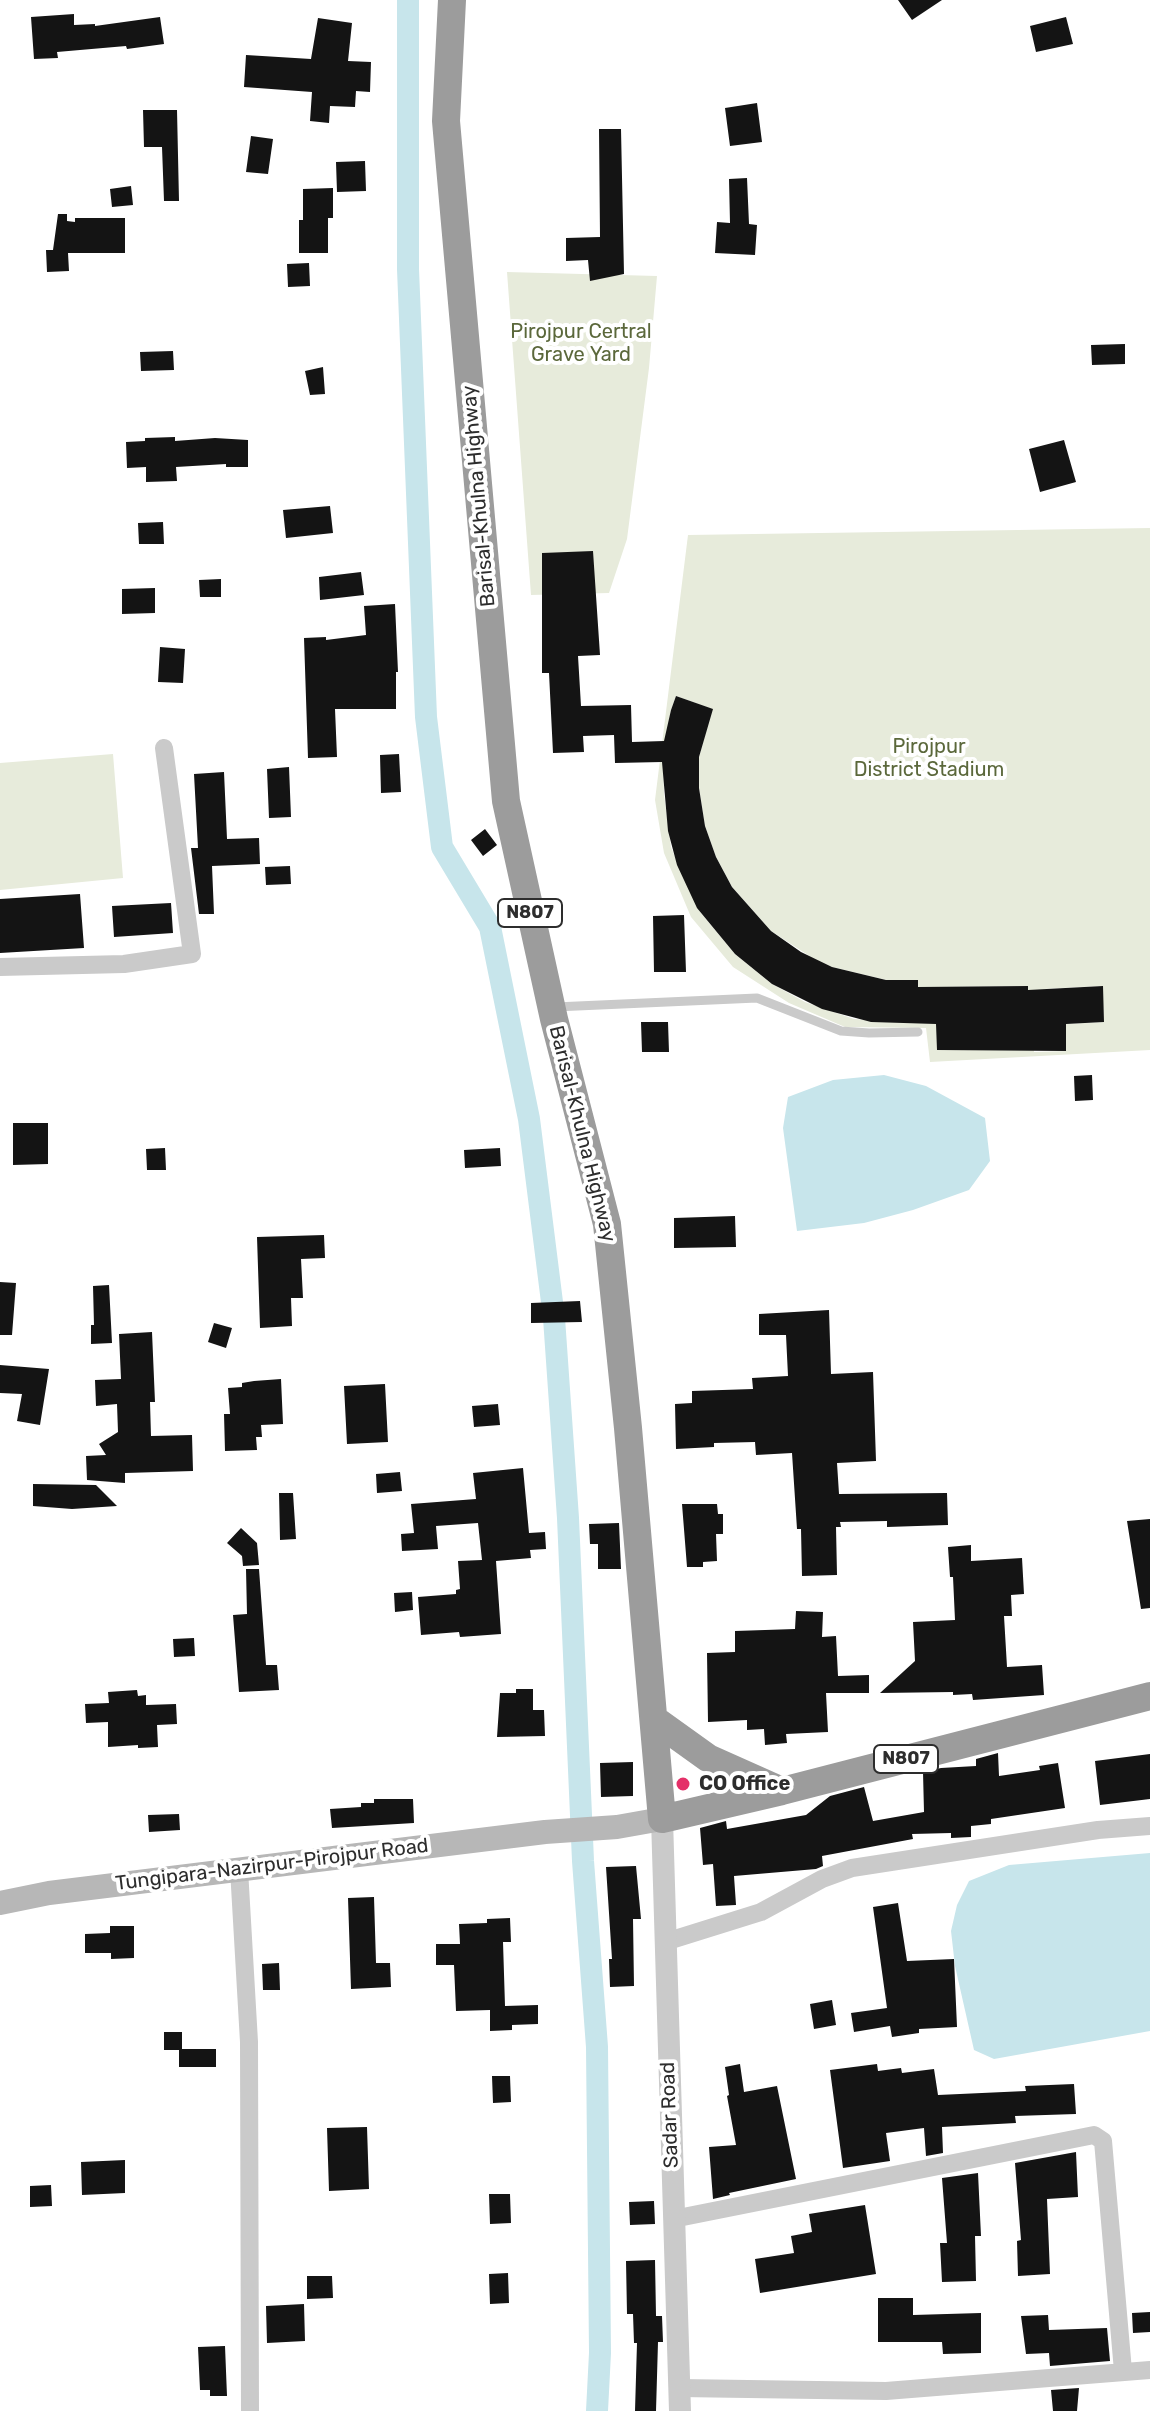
<!DOCTYPE html>
<style>
body{margin:0}
canvas{display:block;background:#fff}
</style>
<canvas width="1150" height="2411"></canvas>
<script>
const ctx = document.querySelector('canvas').getContext('2d');
ctx.lineJoin = 'round';
function fillPath(path, color) { ctx.fillStyle = color; ctx.fill(path, 'evenodd'); }
const poly = rows => new Path2D(rows.map(r => 'M' + r).join(''));
function trace(path, color, width, dash) { ctx.strokeStyle = color; ctx.lineWidth = width; ctx.lineCap = dash ? 'butt' : 'round'; ctx.setLineDash(dash || []); ctx.stroke(path); }
function label(font, color, halo, rows, align = 'center') {
  ctx.font = font + ' Rubik,sans-serif'; ctx.lineWidth = 8; ctx.setLineDash([]); ctx.textBaseline = 'middle'; ctx.strokeStyle = halo; ctx.fillStyle = color; for (const [text, x, y, turn = 0] of rows) {
    ctx.save(); ctx.translate(x, y); ctx.rotate((+turn || 0) * Math.PI / 180); ctx.textAlign = isNaN(turn) ? turn : align; if (halo) ctx.strokeText(text, 0, 0); ctx.fillText(text, 0, 0); ctx.restore();
  }
}
const green = poly([
 [507,272,657,276,649,368,627,539,609,593,531,595],
 [1150,528,1150,1050,930,1062,926,1028,845,1027,789,1003,733,967,691,917,664,853,655,800,688,535],
 [676,696,712,709,699,757,699,788,705,826,716,857,732,887,771,931,817,961,832,967,886,980,918,981,919,1023,854,1019,805,1002,772,984,735,954,701,913,684,879,671,847,664,794,663,754,671,710],
 [1028,986,1028,1049,937,1050,937,987],
 [1102,986,1104,1022,1046,1025,1044,989],
 [1034,1031,1066,1031,1066,1051,1034,1052],
 [113,754,123,878,0,890,0,763]
]);
const water = poly([
 [884,1075,926,1086,985,1118,990,1161,969,1190,913,1210,864,1223,797,1231,783,1128,788,1097,833,1080],
 [1150,1853,1150,2031,994,2059,974,2050,955,1966,951,1931,957,1905,969,1881,1009,1865]
]);
const canal = poly([
 [408,0,408,269,426,717,442,847,490,927,529,1119,554,1318,568,1518,583,1861,597,2047,600,2353,597,2411]
]);
const building = poly([
 [898,0,942,0,912,20],
 [74,14,74,25,95,24,95,26,160,17,164,44,127,49,126,46,57,52,58,58,34,59,31,17],
 [1066,17,1073,44,1036,52,1030,26],
 [318,18,352,23,348,61,371,62,370,92,356,91,355,107,330,106,329,123,310,121,312,92,244,87,246,55,311,59],
 [757,103,762,142,730,146,725,108],
 [143,110,177,110,179,201,164,201,162,147,144,147],
 [599,129,621,129,624,274,590,281,588,260,566,261,566,238,600,237],
 [251,136,273,139,268,174,246,172],
 [365,161,366,191,337,192,336,162],
 [747,178,749,224,757,225,755,255,715,253,717,222,730,223,729,179],
 [131,186,133,205,112,207,110,189],
 [333,188,333,218,328,218,328,253,299,253,299,220,303,220,303,189],
 [58,214,67,214,67,221,75,222,75,218,125,218,125,253,68,253,69,271,47,272,46,250,53,250],
 [309,263,310,286,288,287,287,264],
 [1125,344,1125,364,1092,365,1091,345],
 [173,351,174,370,141,371,140,352],
 [323,367,325,394,310,395,305,371],
 [175,437,175,441,215,438,248,440,248,467,226,467,226,464,176,467,177,481,146,482,146,467,127,468,126,442,145,441,145,438],
 [1064,440,1076,482,1040,492,1029,449],
 [330,506,333,533,286,538,283,510],
 [163,522,164,544,139,544,138,523],
 [593,551,600,655,578,656,581,706,631,705,632,742,664,741,671,710,676,696,713,709,699,757,699,788,705,826,716,857,732,887,771,931,801,952,832,967,886,980,918,980,918,987,1028,986,1028,990,1103,986,1104,1022,1066,1024,1066,1051,937,1050,936,1024,871,1022,822,1009,772,984,735,954,697,908,677,865,668,831,662,762,615,763,614,735,583,736,584,752,553,753,549,673,542,673,542,553],
 [361,572,364,595,320,600,319,577],
 [221,579,221,597,200,597,199,580],
 [155,588,155,613,122,614,122,589],
 [395,604,398,672,396,672,396,709,335,709,337,757,308,758,304,638,326,637,326,640,366,635,364,606],
 [160,647,185,649,183,683,158,682],
 [399,754,401,792,381,793,380,755],
 [289,767,291,817,269,818,267,769],
 [224,772,227,839,259,838,260,864,212,866,214,914,199,914,191,848,198,848,194,774],
 [485,829,497,845,483,856,471,840],
 [290,866,291,884,266,885,265,867],
 [80,894,84,948,0,953,0,899],
 [171,903,173,933,114,937,112,906],
 [684,915,686,972,654,972,653,916],
 [641,1022,668,1022,669,1052,642,1052],
 [1092,1075,1093,1100,1075,1101,1074,1076],
 [13,1123,48,1123,48,1164,13,1165],
 [165,1148,166,1170,147,1170,146,1149],
 [500,1148,501,1166,465,1168,464,1150],
 [735,1216,736,1247,674,1248,674,1218],
 [324,1235,325,1258,301,1259,303,1298,291,1298,292,1326,260,1328,257,1237],
 [0,1282,16,1283,12,1335,0,1335],
 [109,1285,112,1343,91,1344,91,1325,94,1325,93,1286],
 [580,1301,582,1322,531,1323,531,1303],
 [829,1310,831,1374,873,1372,876,1461,837,1463,839,1494,947,1493,948,1525,887,1527,887,1521,840,1522,841,1527,836,1527,837,1575,802,1576,801,1529,797,1529,792,1453,756,1455,755,1442,714,1443,714,1447,676,1449,675,1404,692,1403,692,1391,753,1389,752,1378,788,1376,786,1335,759,1335,759,1314],
 [214,1323,232,1328,226,1348,208,1342],
 [152,1332,155,1402,150,1402,151,1436,192,1435,193,1471,125,1473,125,1483,87,1480,86,1456,106,1455,99,1444,118,1432,117,1404,96,1406,95,1380,121,1379,119,1334],
 [0,1365,49,1369,40,1425,17,1421,22,1394,0,1393],
 [281,1379,283,1424,261,1425,262,1437,256,1437,257,1450,225,1451,224,1414,230,1414,228,1388,242,1387,242,1383,254,1381],
 [385,1384,388,1442,347,1444,344,1386],
 [498,1404,500,1425,474,1427,472,1406],
 [523,1468,529,1533,545,1532,546,1549,530,1550,531,1558,496,1561,501,1634,460,1637,459,1632,421,1635,418,1597,456,1594,456,1590,460,1589,458,1561,482,1560,478,1523,436,1526,438,1549,402,1551,401,1534,414,1533,411,1504,476,1499,473,1473],
 [400,1472,402,1491,377,1493,376,1474],
 [33,1484,96,1485,117,1506,72,1509,33,1506],
 [279,1493,293,1493,296,1539,280,1540],
 [682,1504,717,1504,718,1514,723,1514,723,1534,716,1534,717,1561,703,1562,703,1567,687,1567],
 [1150,1519,1150,1608,1141,1609,1127,1521],
 [619,1523,621,1569,598,1569,598,1544,590,1544,589,1524],
 [241,1528,257,1543,259,1565,243,1566,242,1556,227,1543],
 [971,1545,971,1561,1022,1558,1024,1594,1011,1595,1012,1616,1004,1616,1007,1667,1042,1665,1044,1695,973,1700,972,1694,953,1695,953,1692,880,1693,915,1661,913,1622,955,1620,953,1577,950,1577,948,1547],
 [246,1569,259,1569,266,1665,277,1665,279,1690,239,1692,233,1615,247,1614],
 [412,1592,413,1610,395,1612,394,1593],
 [796,1611,823,1612,822,1637,836,1636,838,1676,869,1675,869,1693,826,1693,828,1732,786,1734,787,1743,765,1745,764,1729,747,1730,747,1720,708,1722,707,1653,735,1652,735,1631,795,1629],
 [194,1638,195,1656,174,1657,173,1639],
 [516,1689,533,1689,533,1710,544,1710,545,1736,497,1737,500,1693,516,1693],
 [137,1690,138,1696,146,1695,146,1705,176,1704,177,1724,157,1725,158,1747,138,1748,138,1745,108,1747,108,1722,86,1723,85,1704,109,1703,108,1692],
 [998,1753,999,1776,1040,1770,1039,1766,1058,1763,1065,1808,991,1819,991,1824,971,1826,971,1837,951,1838,951,1833,912,1834,913,1839,822,1856,823,1866,816,1869,734,1876,736,1905,716,1906,713,1864,703,1865,700,1828,726,1821,727,1829,806,1815,830,1796,864,1787,873,1821,924,1812,923,1772,941,1768,976,1766,976,1759],
 [1150,1754,1150,1799,1100,1805,1095,1761],
 [633,1762,633,1796,601,1797,600,1763],
 [374,1799,413,1799,414,1823,332,1828,330,1809,361,1807,361,1803,374,1803],
 [179,1814,180,1830,149,1832,148,1815],
 [636,1866,641,1919,633,1919,634,1986,610,1987,609,1959,612,1959,606,1867],
 [374,1897,376,1963,390,1963,391,1987,351,1989,348,1898],
 [898,1903,907,1961,954,1959,957,2027,919,2029,919,2033,892,2037,890,2026,854,2032,851,2013,887,2008,873,1907],
 [510,1918,511,1942,503,1942,505,2006,538,2005,538,2024,512,2025,512,2030,490,2031,490,2010,456,2011,454,1965,436,1965,436,1944,460,1944,459,1924,487,1923,487,1919],
 [110,1926,134,1926,134,1958,111,1959,111,1953,85,1953,85,1934,110,1933],
 [279,1963,280,1990,263,1990,262,1964],
 [832,2000,836,2025,814,2029,810,2004],
 [164,2032,182,2032,182,2049,216,2049,216,2067,179,2067,179,2050,164,2050],
 [740,2064,744,2092,777,2086,796,2179,729,2193,730,2195,713,2199,709,2147,736,2145,727,2096,729,2095,725,2067],
 [877,2064,878,2071,901,2068,902,2073,934,2069,938,2095,1026,2091,1025,2086,1074,2084,1076,2114,1015,2116,1016,2123,942,2127,943,2153,926,2156,924,2128,886,2133,890,2161,843,2168,830,2070],
 [492,2076,510,2076,511,2102,493,2103],
 [367,2127,369,2189,329,2191,327,2128],
 [1076,2152,1078,2197,1047,2199,1050,2274,1018,2276,1017,2241,1021,2240,1015,2163],
 [125,2160,125,2193,82,2195,81,2162],
 [978,2173,981,2236,975,2236,976,2281,942,2282,940,2243,947,2243,942,2178],
 [51,2185,52,2206,30,2207,30,2186],
 [489,2194,510,2194,511,2223,490,2224],
 [654,2201,655,2224,630,2225,629,2202],
 [865,2205,876,2274,760,2293,755,2259,794,2253,791,2236,812,2232,809,2214],
 [655,2260,656,2316,662,2316,663,2342,658,2342,656,2411,635,2411,637,2343,634,2343,633,2314,627,2314,626,2261],
 [508,2273,509,2303,490,2304,489,2274],
 [307,2276,332,2276,333,2298,307,2299],
 [878,2298,913,2298,913,2315,981,2313,981,2353,943,2354,942,2342,878,2342],
 [304,2304,305,2341,267,2343,266,2306],
 [1150,2312,1150,2332,1133,2333,1132,2313],
 [1048,2315,1049,2330,1107,2328,1110,2361,1050,2366,1049,2353,1026,2354,1021,2316],
 [225,2346,227,2396,210,2396,210,2390,200,2390,198,2347],
 [1079,2388,1077,2411,1053,2411,1051,2390]
]);
const service = poly([
 [555,1007,757,998,841,1031,869,1033,918,1032]
]);
const minor = poly([
 [0,967,124,964,192,954,164,748],
 [239,1869,249,2042,250,2411],
 [665,1942,761,1912,822,1879,852,1868,1098,1830,1150,1826],
 [673,2219,1094,2135,1103,2141,1123,2371],
 [679,2388,886,2391,1150,2370]
]);
const tertiary = poly([
 [662,1819,680,2411]
]);
const secondary = poly([
 [0,1903,49,1893,545,1832,617,1827,662,1819]
]);
const trunk = poly([
 [452,0,446,121,506,801,554,1019,607,1224,628,1428,662,1819,782,1791,1150,1696],
 [655,1720,708,1758,782,1791]
]);
const markers = [
 [683,1784,8,"#e43068"]
];
const shields = [
 [530,913,64],
 [906,1759,64]
];
const shieldNames = [
 ["N807",530,913],
 ["N807",906,1759]
];
const parkNames = [
 ["Pirojpur Certral",581,332],
 ["Grave Yard",581,355],
 ["Pirojpur",929,747],
 ["District Stadium",929,770]
];
const streetNames = [
 ["Barisal-Khulna Highway",479,496,-95],
 ["Barisal-Khulna Highway",582,1134,76],
 ["Tungipara-Nazirpur-Pirojpur Road",272,1865,-7],
 ["Sadar Road",670,2115,-92]
];
const poiNames = [
 ["CO Office",699,1784]
];
fillPath(green, '#e7ebdb');
fillPath(water, '#c7e5eb');
trace(canal, '#c7e5eb', 22);
fillPath(building, '#141414');
trace(service, '#cacaca', 9);
trace(minor, '#cacaca', 18);
trace(tertiary, '#cacaca', 22);
trace(secondary, '#b7b7b7', 24);
trace(trunk, '#9c9c9c', 28);
for (const [x, y, r, color] of markers) { const dot = new Path2D(); dot.arc(x, y, r, 0, 2 * Math.PI); ctx.fillStyle = color; ctx.fill(dot); trace(dot, '#fff', 3); }
for (const [x, y, w] of shields) { const box = new Path2D(); box.roundRect(x - w / 2, y - 14, w, 28, 6); ctx.fillStyle = '#fff'; ctx.fill(box); trace(box, '#2d2d2d', 2); }
label('bold 18px', '#2d2d2d', null, shieldNames);
label('20px', '#5b683b', '#fff', parkNames);
label('20px', '#2d2d2d', '#fff', streetNames);
label('bold 20px', '#2d2d2d', '#fff', poiNames, 'left');
</script>
